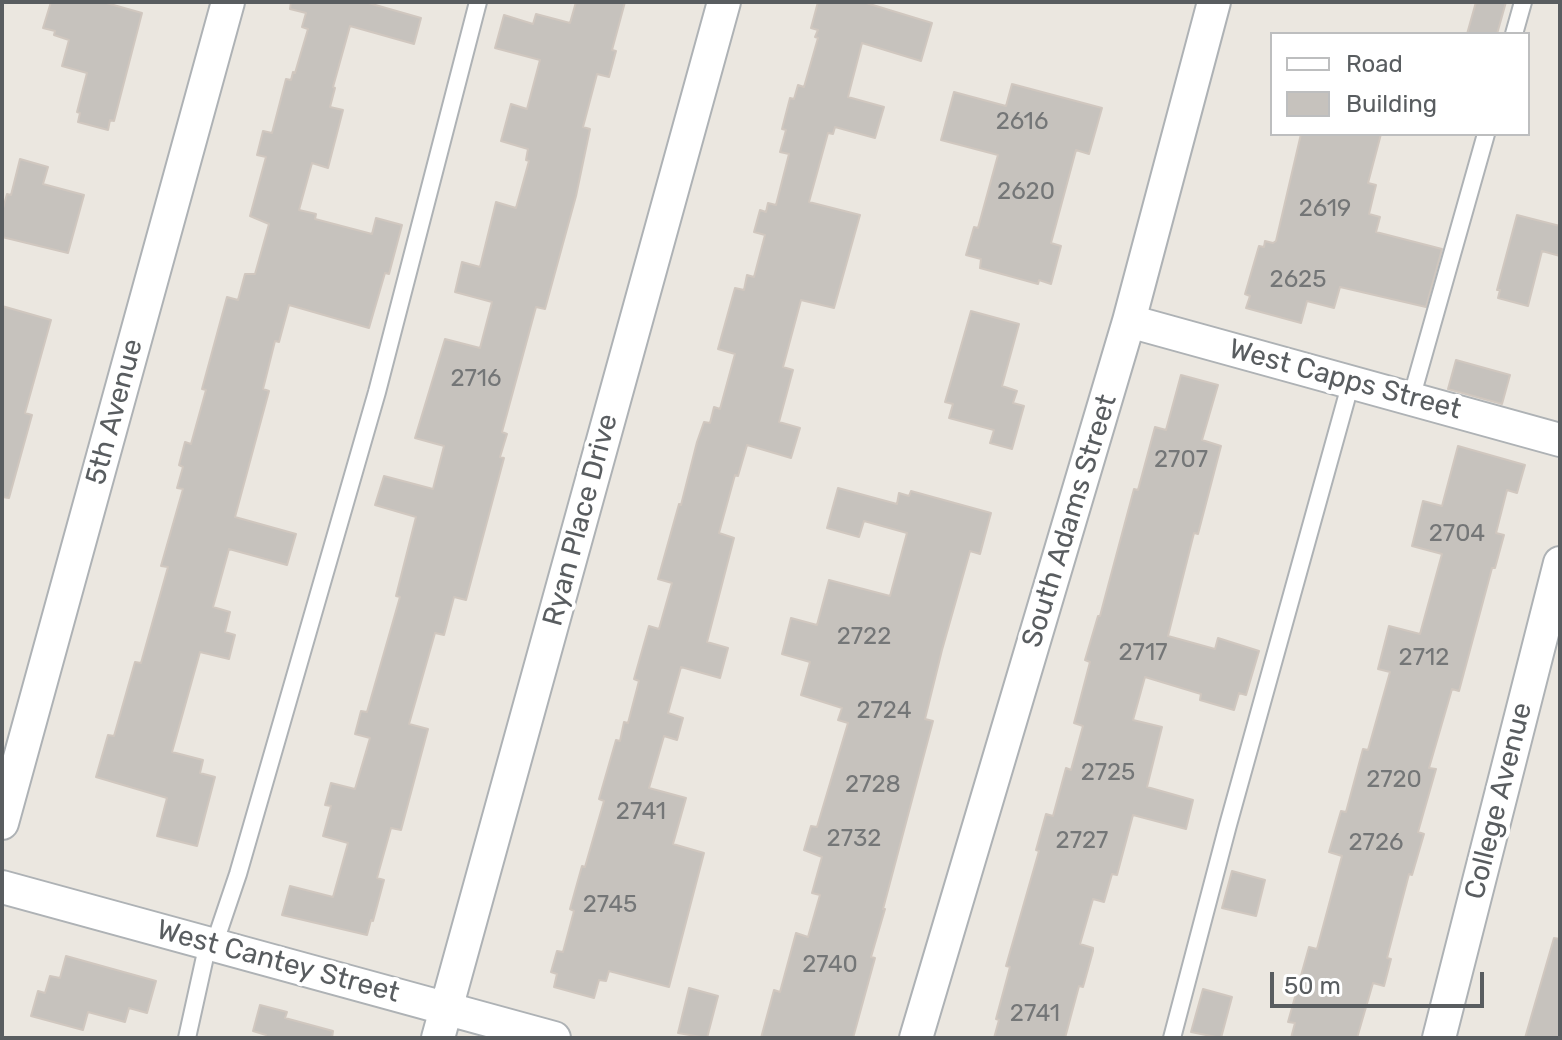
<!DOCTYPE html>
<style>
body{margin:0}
#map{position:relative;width:1562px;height:1040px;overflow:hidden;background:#ebe7e0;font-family:Rubik,sans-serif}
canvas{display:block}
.frame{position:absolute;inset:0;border:4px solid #595d60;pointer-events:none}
.legend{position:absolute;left:1270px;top:32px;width:260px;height:104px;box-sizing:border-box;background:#fff;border:2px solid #bdbebf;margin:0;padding:10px 14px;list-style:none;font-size:24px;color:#595d60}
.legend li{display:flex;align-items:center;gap:16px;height:40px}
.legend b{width:40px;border:2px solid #bdbebf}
.scale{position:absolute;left:1270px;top:972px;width:214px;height:36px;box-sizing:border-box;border:4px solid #595d60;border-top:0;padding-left:10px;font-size:24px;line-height:28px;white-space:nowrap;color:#595d60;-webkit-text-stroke:6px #fff;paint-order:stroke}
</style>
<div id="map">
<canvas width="1562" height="1040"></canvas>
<div class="frame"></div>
<ul class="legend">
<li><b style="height:10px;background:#fff"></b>Road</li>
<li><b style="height:22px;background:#c6c2bd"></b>Building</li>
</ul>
<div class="scale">50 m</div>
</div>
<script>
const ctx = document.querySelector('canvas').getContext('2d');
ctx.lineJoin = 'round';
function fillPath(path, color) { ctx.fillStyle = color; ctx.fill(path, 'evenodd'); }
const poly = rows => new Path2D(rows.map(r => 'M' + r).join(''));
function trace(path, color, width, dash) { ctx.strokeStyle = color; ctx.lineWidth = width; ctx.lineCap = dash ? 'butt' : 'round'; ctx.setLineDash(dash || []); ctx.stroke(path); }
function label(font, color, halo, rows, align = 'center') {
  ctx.font = font + ' Rubik,sans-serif'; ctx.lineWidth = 8; ctx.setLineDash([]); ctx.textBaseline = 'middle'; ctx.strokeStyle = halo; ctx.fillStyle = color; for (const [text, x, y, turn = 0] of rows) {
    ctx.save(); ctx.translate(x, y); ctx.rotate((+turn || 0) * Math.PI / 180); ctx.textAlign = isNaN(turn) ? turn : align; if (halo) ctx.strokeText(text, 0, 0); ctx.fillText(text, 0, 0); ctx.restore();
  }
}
const building = poly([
 [51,2,103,2,142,13,114,121,110,120,108,130,78,122,80,113,77,112,87,73,62,66,69,40,54,35,55,31,43,28,51,2],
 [291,2,365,2,421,18,414,44,350,26,333,87,335,88,330,107,343,110,328,168,312,163,299,210,316,214,315,219,372,234,376,218,402,225,389,274,385,273,369,328,289,305,279,342,275,341,263,389,269,391,235,517,296,534,287,565,229,549,213,607,230,612,225,632,235,635,229,659,200,652,172,752,203,760,200,773,215,777,197,846,157,836,167,798,96,777,108,735,114,736,135,662,141,663,168,567,161,566,183,489,177,488,183,467,179,465,185,442,191,444,206,390,202,389,227,297,238,300,245,274,255,274,269,224,250,216,266,157,257,155,263,131,272,133,286,79,291,80,293,72,295,73,308,29,302,27,306,13,290,9,291,2],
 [576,2,625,2,612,50,616,51,609,77,597,74,583,127,590,129,576,196,545,309,536,307,502,432,507,434,500,457,504,458,466,600,454,597,444,635,435,633,409,724,428,729,401,830,391,828,377,878,384,880,373,921,371,920,367,935,282,915,290,886,333,897,348,843,323,836,331,806,325,805,331,783,355,789,370,738,355,734,361,711,367,712,400,597,396,596,416,517,375,505,384,476,433,489,444,446,415,438,445,339,480,348,492,302,455,292,462,262,480,267,496,202,516,208,529,161,526,160,528,149,501,141,511,104,527,109,540,60,495,48,504,15,533,24,536,14,570,23,576,2],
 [818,2,863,2,932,23,921,61,862,43,848,97,884,107,875,138,835,127,833,134,828,133,809,202,860,215,834,308,801,300,783,367,793,370,779,422,800,428,791,458,747,445,738,476,735,475,719,533,734,538,707,642,728,648,720,678,681,667,668,713,683,718,677,740,664,736,649,788,686,798,673,844,704,853,669,987,609,971,606,981,599,980,594,998,554,987,557,974,551,972,557,951,563,952,574,911,570,909,582,866,585,867,604,801,599,799,616,740,620,741,624,722,628,723,639,681,634,679,649,626,659,629,672,583,658,579,679,504,681,505,697,442,704,422,710,423,714,407,720,409,735,354,718,349,735,288,744,290,747,275,754,277,765,235,754,232,760,210,766,212,768,203,776,205,789,154,780,152,786,130,782,129,790,98,794,99,798,85,804,87,818,38,815,37,818,30,811,28,818,2],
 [1476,2,1506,2,1497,34,1467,34,1476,2],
 [1012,84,1102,108,1089,154,1076,150,1051,243,1061,246,1051,284,1039,280,1038,284,980,268,981,259,966,255,974,227,978,228,998,155,941,140,954,92,1006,106,1012,84],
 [1301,134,1381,134,1368,183,1376,185,1369,214,1380,217,1376,232,1442,249,1426,307,1340,287,1334,308,1307,301,1301,323,1246,308,1250,296,1245,294,1259,246,1264,247,1265,241,1273,243,1276,241,1301,134],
 [20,159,48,167,43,184,84,195,68,253,2,237,2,212,7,194,11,195,20,159],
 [1517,215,1560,226,1560,256,1542,251,1528,306,1498,298,1500,290,1497,290,1517,215],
 [2,306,51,320,25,413,32,415,9,498,2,497,2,306],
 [971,311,1019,324,1002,386,1017,391,1013,403,1024,406,1012,449,990,443,994,430,949,418,953,404,945,402,971,311],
 [1456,360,1510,375,1502,404,1448,389,1456,360],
 [1181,375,1218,385,1202,440,1221,446,1198,534,1194,533,1168,636,1215,649,1218,638,1259,651,1246,695,1239,693,1234,710,1200,700,1201,694,1145,677,1133,720,1162,727,1147,787,1193,800,1186,829,1133,815,1117,875,1112,874,1104,902,1093,899,1080,944,1093,948,1093,951,1083,987,1079,986,1065,1038,994,1038,999,1020,996,1019,1010,967,1006,966,1039,851,1036,850,1046,814,1053,816,1066,768,1071,770,1083,726,1074,723,1090,662,1085,660,1098,616,1100,616,1134,489,1138,490,1155,427,1166,430,1181,375],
 [1458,446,1525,465,1517,493,1507,490,1496,533,1504,535,1495,568,1492,568,1459,691,1452,689,1429,768,1436,769,1418,832,1424,834,1412,875,1409,874,1387,958,1391,959,1384,986,1373,983,1357,1038,1291,1038,1295,1023,1288,1022,1309,947,1317,949,1342,856,1329,852,1341,811,1346,812,1363,749,1368,750,1390,672,1378,669,1389,626,1420,634,1442,554,1412,546,1423,501,1442,506,1458,446],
 [838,488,897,504,899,493,909,496,911,491,991,513,980,554,970,551,942,650,925,719,933,721,883,909,885,909,871,957,875,958,853,1038,761,1038,774,990,780,992,796,933,808,937,820,895,812,893,822,857,804,850,811,826,817,827,848,723,838,720,842,708,801,695,810,662,782,654,791,618,817,625,829,580,890,596,907,533,864,521,859,537,827,528,838,488],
 [1232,871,1265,880,1256,916,1222,908,1232,871],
 [1554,938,1560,939,1560,1038,1525,1038,1554,938],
 [66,956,156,981,147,1013,129,1008,125,1022,88,1012,83,1030,31,1016,38,991,45,993,50,976,60,978,66,956],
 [689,988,718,996,707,1038,678,1033,689,988],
 [1203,989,1232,997,1221,1038,1191,1032,1203,989],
 [260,1005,287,1012,285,1018,333,1031,332,1038,265,1038,266,1035,253,1031,260,1005]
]);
const service = poly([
 [1514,34,1523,2],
 [1411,399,1486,134],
 [214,945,238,874,377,392,478,2],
 [187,1038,208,943],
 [1172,1038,1228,825,1351,382]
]);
const minor = poly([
 [1129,321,1560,440],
 [2,823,228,2],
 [2,887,554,1038],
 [438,1038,724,2],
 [916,1038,1129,321,1214,2],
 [1439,1038,1560,563]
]);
const numberNames = [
 ["2616",1022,122],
 ["2620",1026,192],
 ["2619",1325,209],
 ["2625",1298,280],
 ["2716",476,379],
 ["2707",1181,460],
 ["2704",1457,534],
 ["2722",864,637],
 ["2717",1143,653],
 ["2712",1424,658],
 ["2724",884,711],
 ["2725",1108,773],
 ["2720",1394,780],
 ["2728",873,785],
 ["2741",641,812],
 ["2732",854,839],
 ["2727",1082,841],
 ["2726",1376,843],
 ["2745",610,905],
 ["2740",830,965],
 ["2741",1035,1014]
];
const streetNames = [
 ["West Capps Street",1345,380,15],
 ["5th Avenue",115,412,-75],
 ["Ryan Place Drive",581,520,-75],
 ["South Adams Street",1070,521,-73],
 ["College Avenue",1499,801,-76],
 ["West Cantey Street",278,962,15]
];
fillPath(building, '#c6c2bd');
trace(building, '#d0c7bf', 2);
trace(service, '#aeb2b5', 20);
trace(minor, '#aeb2b5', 36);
trace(service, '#fff', 16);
trace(minor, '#fff', 32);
label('24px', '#747677', null, numberNames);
label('28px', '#595d60', '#fff', streetNames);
</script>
